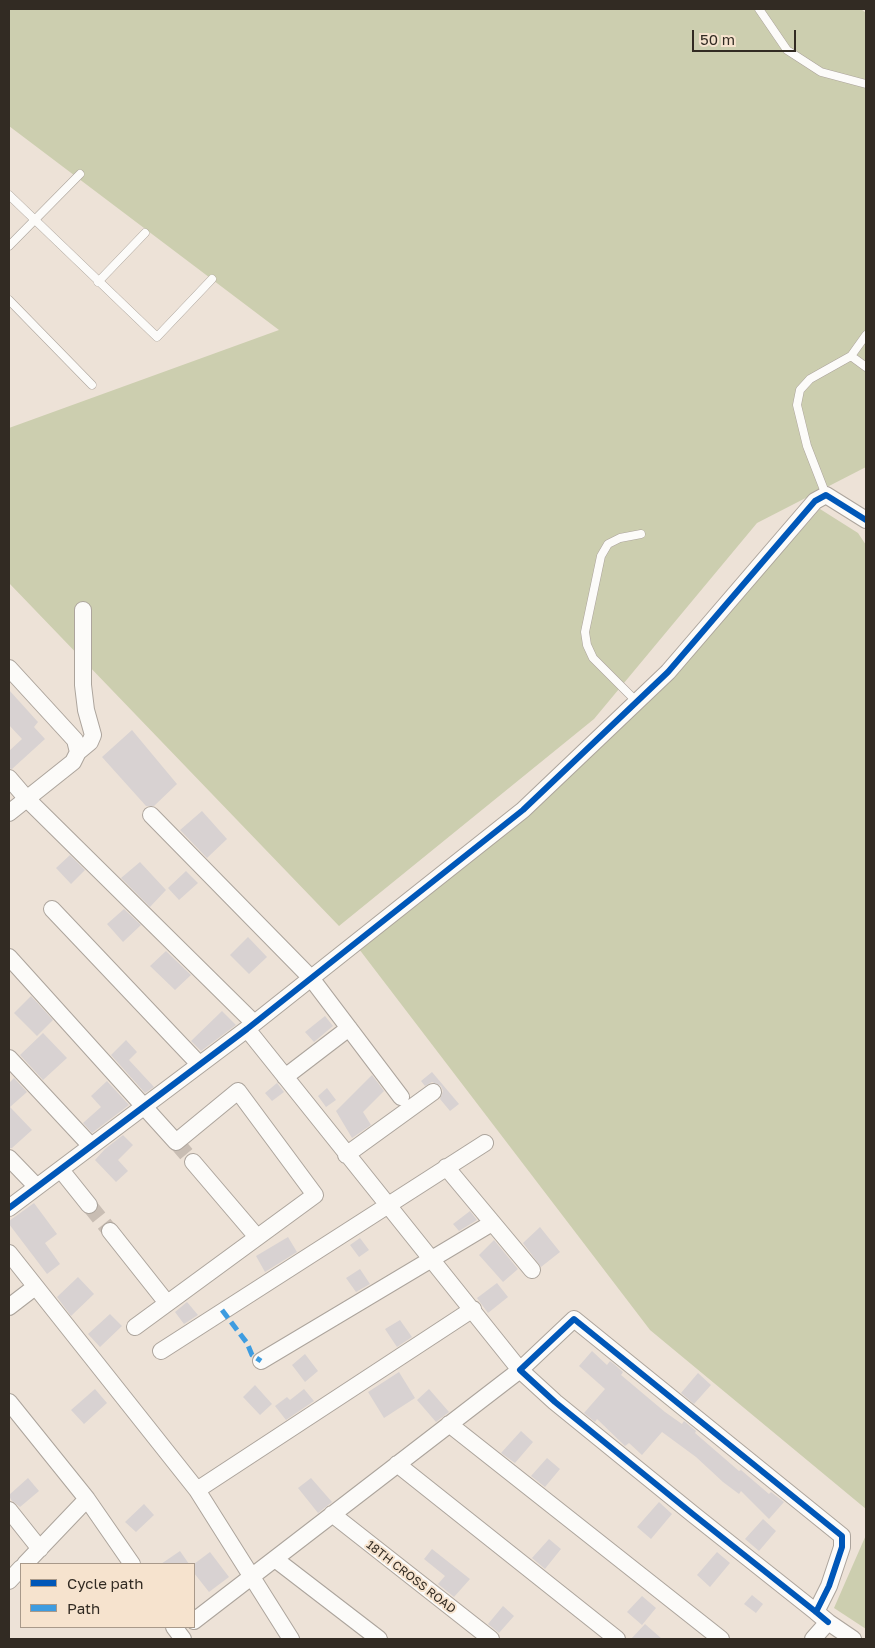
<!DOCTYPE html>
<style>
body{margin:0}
#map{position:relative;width:875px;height:1648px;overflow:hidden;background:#ede2d7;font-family:"Golos Text",sans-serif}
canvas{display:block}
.frame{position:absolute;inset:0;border:10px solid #322b23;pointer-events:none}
.legend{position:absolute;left:20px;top:1563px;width:175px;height:65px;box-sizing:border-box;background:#f6e3ce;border:1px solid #a8998a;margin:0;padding:6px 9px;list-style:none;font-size:15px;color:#322b23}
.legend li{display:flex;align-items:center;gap:10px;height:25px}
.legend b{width:25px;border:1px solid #a8998a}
.scale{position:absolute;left:692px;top:30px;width:104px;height:22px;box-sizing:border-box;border:2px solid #322b23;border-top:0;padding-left:6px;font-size:15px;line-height:18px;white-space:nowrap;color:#322b23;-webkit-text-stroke:4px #f6e3ce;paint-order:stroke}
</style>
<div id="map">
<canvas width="875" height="1648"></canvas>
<div class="frame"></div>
<ul class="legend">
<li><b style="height:6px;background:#0057b8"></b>Cycle path</li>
<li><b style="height:6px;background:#3e9ce0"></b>Path</li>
</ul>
<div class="scale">50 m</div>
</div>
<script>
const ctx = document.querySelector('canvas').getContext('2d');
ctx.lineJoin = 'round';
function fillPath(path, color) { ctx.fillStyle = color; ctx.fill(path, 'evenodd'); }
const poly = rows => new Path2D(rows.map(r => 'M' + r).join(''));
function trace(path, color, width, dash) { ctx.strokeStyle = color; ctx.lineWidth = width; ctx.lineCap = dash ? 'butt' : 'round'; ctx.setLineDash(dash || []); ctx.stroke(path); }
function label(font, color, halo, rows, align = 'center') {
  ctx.font = font + ' "Golos Text",sans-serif'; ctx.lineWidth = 4; ctx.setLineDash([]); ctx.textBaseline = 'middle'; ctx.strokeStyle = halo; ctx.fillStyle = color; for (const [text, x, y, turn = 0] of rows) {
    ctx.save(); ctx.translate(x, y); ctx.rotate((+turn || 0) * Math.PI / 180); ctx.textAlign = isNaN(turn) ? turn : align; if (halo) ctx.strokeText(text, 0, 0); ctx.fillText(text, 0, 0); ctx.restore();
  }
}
const green = poly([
 [9,9,861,9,866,13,866,467,757,523,594,719,339,926,9,583,9,428,279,330,9,126],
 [820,509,858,533,866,545,866,1509,650,1330,359,949,656,694],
 [866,1535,866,1629,834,1608]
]);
const building = poly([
 [9,690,38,722,34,727,45,739,12,769,9,768,9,751,22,739,9,725],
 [132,730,177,784,154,806,146,806,102,757],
 [202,811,227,839,207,858,180,830],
 [70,855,85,870,71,884,56,868],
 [140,862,166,890,150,907,121,878],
 [186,871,198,883,179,900,168,888],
 [124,909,141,925,123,942,107,924],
 [248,937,267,957,249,974,230,955],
 [166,951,191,975,175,990,150,966],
 [31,996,53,1020,37,1036,14,1013],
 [222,1011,236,1025,201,1051,191,1041],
 [325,1016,333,1026,314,1042,305,1032],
 [43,1033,67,1058,43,1080,20,1055],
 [126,1040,137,1052,129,1060,154,1087,145,1093,111,1055],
 [432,1072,459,1104,450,1111,440,1099,443,1091,441,1086,432,1082,425,1086,421,1081],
 [372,1075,384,1091,363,1112,371,1125,352,1138,336,1111],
 [14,1078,27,1092,10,1107,32,1130,12,1148,9,1148,9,1083],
 [107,1081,129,1105,92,1133,83,1123,101,1107,91,1096],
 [277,1083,284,1092,272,1101,265,1093],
 [327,1088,336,1100,326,1107,318,1096],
 [123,1135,133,1145,118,1160,128,1171,116,1182,95,1160,105,1149],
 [34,1203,57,1234,45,1243,60,1264,47,1274,9,1224,9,1221],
 [470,1211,477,1220,459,1231,453,1224],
 [540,1227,560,1252,541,1267,523,1243],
 [288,1237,297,1252,265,1272,256,1256],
 [360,1238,369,1250,359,1257,350,1245],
 [494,1240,518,1269,503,1282,479,1255],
 [360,1269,370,1284,356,1292,346,1278],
 [78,1277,94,1294,71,1316,57,1297],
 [497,1283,508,1297,488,1313,477,1298],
 [187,1302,198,1315,184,1324,175,1312],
 [110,1314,122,1326,100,1347,88,1334],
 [400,1320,412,1337,397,1347,385,1329],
 [592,1351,607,1365,610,1361,614,1364,623,1372,621,1375,665,1412,682,1424,684,1421,696,1431,695,1433,739,1471,741,1470,769,1494,771,1492,784,1502,769,1519,741,1491,739,1494,723,1482,696,1457,662,1432,642,1455,629,1443,625,1446,597,1419,595,1422,584,1413,605,1389,579,1366],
 [305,1354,318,1371,305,1382,292,1365],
 [399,1372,415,1398,384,1418,368,1392],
 [698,1373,711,1385,694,1404,681,1393],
 [255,1385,272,1404,260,1415,243,1397],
 [95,1389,107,1403,84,1424,71,1410],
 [304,1389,314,1401,286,1420,275,1406,287,1397,290,1400],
 [429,1389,449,1412,436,1422,417,1400],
 [521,1431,533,1442,515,1463,501,1453],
 [547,1458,560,1469,545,1487,531,1476],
 [28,1478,39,1491,20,1507,11,1500,9,1495],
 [311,1478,332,1502,318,1513,298,1488],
 [659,1502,672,1514,651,1539,637,1527],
 [144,1504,154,1515,136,1532,125,1522],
 [763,1519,776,1531,759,1551,745,1539],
 [549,1539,561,1549,545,1569,532,1558],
 [432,1549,470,1579,454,1597,438,1584,445,1576,424,1559],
 [180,1551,189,1564,161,1564],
 [210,1552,229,1577,209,1592,194,1573,194,1564],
 [717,1552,730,1563,710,1587,697,1575],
 [752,1595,763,1604,756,1613,744,1604],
 [642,1596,656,1608,642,1625,627,1612],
 [503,1606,514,1616,499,1633,488,1624],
 [645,1624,662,1639,631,1639]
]);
const streetTunnel = poly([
 [176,1142,193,1162],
 [89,1205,110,1231]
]);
const lane = poly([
 [759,9,787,50,821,72,866,84],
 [9,195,157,337,212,279],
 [9,246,80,174],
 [98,282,145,233],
 [9,300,92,385],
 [851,356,866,367],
 [826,495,807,446,797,405,800,390,810,379,851,356,866,335],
 [637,702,593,658,587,645,585,632,601,556,608,544,620,538,641,534]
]);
const street = poly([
 [9,668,75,740,78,752,73,762,9,813],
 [78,752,90,742,93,735,86,710,83,685,83,610],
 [9,778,27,799,254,1023],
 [151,815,311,978,401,1097],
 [52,909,199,1064],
 [9,957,176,1142,238,1091,315,1195,135,1327],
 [9,1058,91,1146],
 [285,1077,349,1028],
 [346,1155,433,1092],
 [9,1158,37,1187],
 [193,1162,257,1237],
 [446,1167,532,1270],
 [61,1170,89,1205],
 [9,1208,247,1029,523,810,668,672,815,501,826,495,866,520],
 [110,1231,167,1303],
 [9,1253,197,1490,291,1639],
 [9,1307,35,1287],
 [161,1351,485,1143],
 [261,1361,492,1223],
 [9,1402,87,1499,132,1564],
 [449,1424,721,1639],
 [397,1464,617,1639],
 [197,1490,473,1309],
 [9,1510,40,1549],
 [332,1514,491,1639],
 [275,1559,379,1639],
 [25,1564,87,1499],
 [9,1581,21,1568],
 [816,1612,829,1586,842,1547,842,1536,574,1319,520,1370,555,1402,694,1515,816,1612,828,1622],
 [194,1621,520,1370,247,1029],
 [174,1627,183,1639],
 [813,1639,828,1622,853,1639]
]);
const quiet = poly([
 [222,1310,247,1343,252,1355,261,1361]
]);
const cycleway = poly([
 [9,1208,247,1029,523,810,668,672,815,501,826,495,866,520],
 [816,1612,829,1586,842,1547,842,1536,574,1319,520,1370,555,1402,694,1515,816,1612,828,1622]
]);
const streetNames = [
 ["18TH CROSS ROAD",411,1577,38]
];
fillPath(green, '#ccceaf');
fillPath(building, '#d8d2d2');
trace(streetTunnel, '#c8bdb3', 16, [16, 8]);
trace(lane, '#aca49c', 9);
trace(street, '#aca49c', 18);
trace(lane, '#fcfbf9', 8);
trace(street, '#fcfbf9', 16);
trace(quiet, '#3e9ce0', 5, [10, 5]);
trace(cycleway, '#0057b8', 6);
label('12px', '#322b23', '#f6e3ce', streetNames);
</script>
